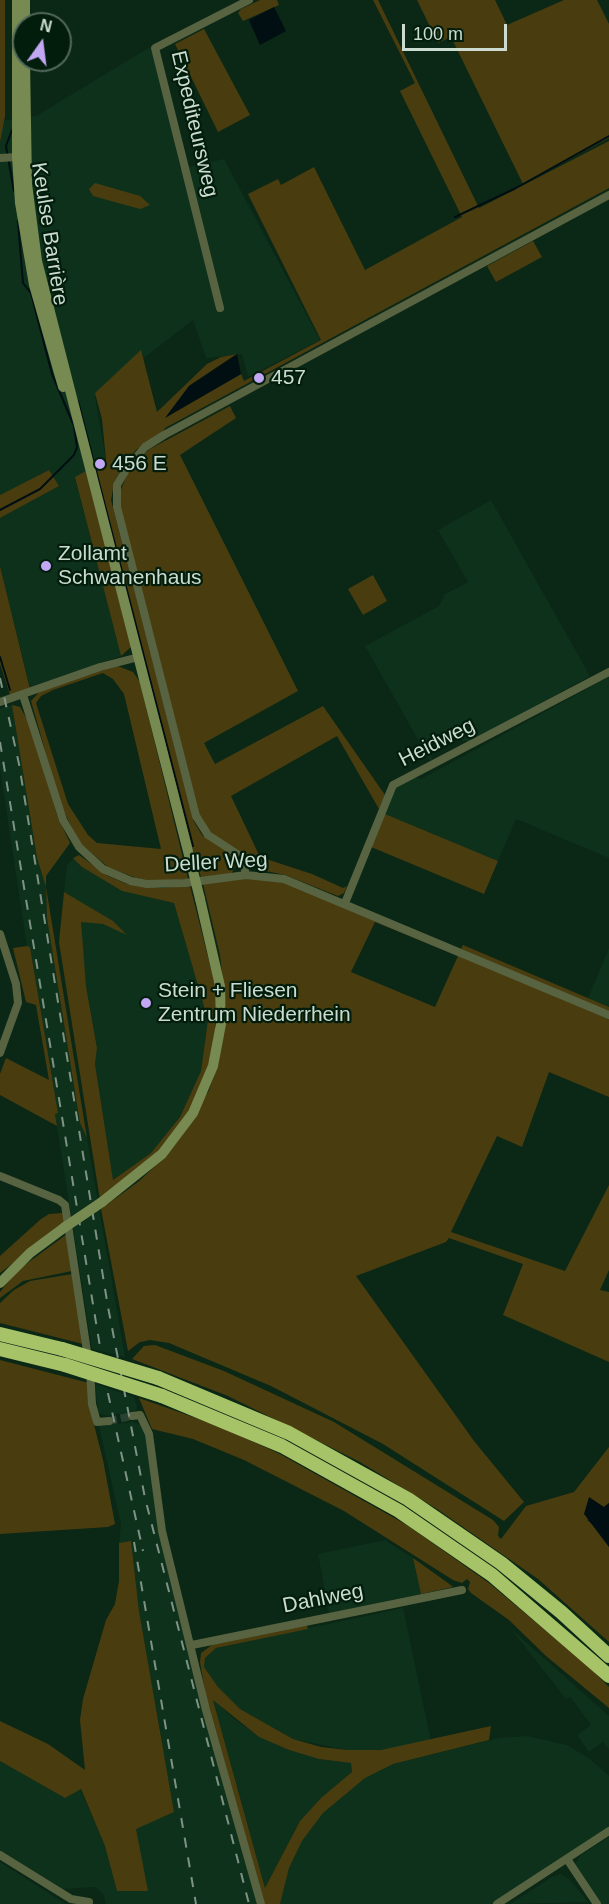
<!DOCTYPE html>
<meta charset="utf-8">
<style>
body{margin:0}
#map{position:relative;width:609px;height:1904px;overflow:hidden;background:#0b2715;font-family:Arial,sans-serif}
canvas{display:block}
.north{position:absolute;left:12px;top:12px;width:60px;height:60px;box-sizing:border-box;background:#021d0c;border:2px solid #52695a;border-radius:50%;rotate:14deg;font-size:16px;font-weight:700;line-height:24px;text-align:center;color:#cbdbcf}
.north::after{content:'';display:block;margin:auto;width:21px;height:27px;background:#c2a7f2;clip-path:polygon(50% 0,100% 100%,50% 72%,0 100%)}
.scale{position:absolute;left:402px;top:24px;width:105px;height:27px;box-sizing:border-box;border:3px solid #cbdbcf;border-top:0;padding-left:8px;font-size:18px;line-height:21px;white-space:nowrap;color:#cbdbcf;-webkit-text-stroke:4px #021d0c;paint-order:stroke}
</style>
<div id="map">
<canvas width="609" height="1904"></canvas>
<div class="north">N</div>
<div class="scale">100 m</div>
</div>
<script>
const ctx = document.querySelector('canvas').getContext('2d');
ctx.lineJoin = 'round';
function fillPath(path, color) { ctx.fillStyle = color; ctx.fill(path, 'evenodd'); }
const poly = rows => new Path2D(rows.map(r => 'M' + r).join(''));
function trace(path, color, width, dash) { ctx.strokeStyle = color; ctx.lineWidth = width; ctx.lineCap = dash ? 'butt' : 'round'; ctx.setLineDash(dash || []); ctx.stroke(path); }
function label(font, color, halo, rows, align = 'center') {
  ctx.font = font + ' Arial,sans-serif'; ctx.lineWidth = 4.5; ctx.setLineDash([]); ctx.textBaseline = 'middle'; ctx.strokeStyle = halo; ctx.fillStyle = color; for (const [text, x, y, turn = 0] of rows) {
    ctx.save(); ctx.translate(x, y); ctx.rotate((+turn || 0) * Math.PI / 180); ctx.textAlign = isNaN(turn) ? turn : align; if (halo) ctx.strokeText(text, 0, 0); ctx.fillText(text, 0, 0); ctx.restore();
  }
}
const built = poly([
 [150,47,161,77,180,169,224,159,320,340,248,377,242,354,206,358,193,320,95,396,106,461,75,478,121,656,30,687,0,566,0,518,59,486,49,470,0,495,0,121,36,116],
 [491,500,590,676,476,739,468,741,437,738,430,746,432,759,430,761,365,646,439,606,445,594,468,582,438,530],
 [609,677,609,858,516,819,498,861,385,814,396,787,415,777,421,779],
 [12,705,37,858,46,887,47,918,80,1123,87,1138,125,1357,92,1349,55,1114,58,1113,30,947,27,946,0,769,0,709],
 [73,858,82,867,122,891,174,903,208,1020,201,1071,180,1117,151,1153,113,1180,95,1064,97,1047,86,986,80,921,103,924,125,933,112,921,64,892,67,865],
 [609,948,609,1007,588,998],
 [95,1384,134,1397,137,1407,135,1411,108,1416,98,1413],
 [133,1422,144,1426,146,1432,156,1511,258,1904,105,1904,104,1895,95,1887,63,1889,0,1850,0,1761,65,1798,80,1789,105,1846,117,1891,136,1828,174,1812,139,1611,131,1541,119,1543,121,1524,99,1426],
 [385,1540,413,1558,421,1594,329,1613,318,1554],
 [403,1608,431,1741,381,1750,347,1750,293,1739,240,1709,218,1687,204,1667,205,1658,216,1648],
 [511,1629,609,1716,609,1749,603,1742,589,1752,577,1735,591,1725,570,1697,566,1699],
 [213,1699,233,1718,259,1737,289,1750,319,1759,351,1763,352,1772,322,1797,300,1821,265,1888],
 [527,1736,567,1745,590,1759,609,1776,609,1827,491,1904,280,1904,289,1868,302,1841,323,1813,365,1778,393,1764,499,1738],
 [609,1837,609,1904,601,1904,576,1870,575,1864,581,1855],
 [0,1862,66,1904,0,1904],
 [560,1874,569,1879,588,1902,510,1904,552,1877]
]);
const green = poly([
 [0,0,5,0,5,116,0,142],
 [260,0,277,0,279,5,243,21,238,13,241,9],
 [373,0,378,0,479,208,609,141,609,188,165,428,161,435,137,449,123,465,114,483,111,500,194,822,202,835,228,852,238,862,231,874,201,877,183,815,95,466,106,460,102,419,95,393,141,350,157,412,207,364,221,357,237,354,189,386,166,417,241,374,244,381,321,340,248,194,278,179,281,185,314,167,365,270,462,217,400,91,415,83],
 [417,0,495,0,507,25,564,0,597,0,609,24,609,138,523,184,451,37,438,43],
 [204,29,250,115,218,132,175,44],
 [95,183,140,196,150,205,140,209,93,196,89,189],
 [533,241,542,257,496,282,487,266],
 [230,406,236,418,180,455,298,691,204,743,215,764,323,706,385,795,379,809,337,736,231,796,260,857,312,874,343,888,347,886,344,893,338,896,285,875,261,870,243,853,212,834,200,817,121,510,120,492,128,472,143,455,150,449],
 [49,470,59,486,0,518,0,495],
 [86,471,131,647,121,656,75,477],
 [0,566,30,689,10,695,0,664],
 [373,575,387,601,363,615,348,589],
 [115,665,133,672,140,682,188,879,153,881,136,878,108,867,80,843,61,806,31,701,40,691],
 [103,673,113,679,124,694,161,849,97,843,88,835,68,804,36,703,41,696,53,690],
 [12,705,20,707,28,721,58,818,70,843,46,876,46,887,87,1138,80,1123,47,918,46,887,37,858],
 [385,814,498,861,484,894,371,847],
 [79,855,108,876,127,884,161,888,190,886,217,992,214,1049,199,1092,185,1119,149,1162,100,1200,59,942,64,892,113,921,127,935,103,924,81,922,86,986,97,1048,95,1064,113,1180,151,1153,180,1117,201,1071,208,1020,174,903,122,891,82,867,73,858],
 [236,879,264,879,286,883,609,1019,609,1097,549,1072,522,1147,497,1136,451,1232,565,1271,609,1185,609,1270,600,1290,609,1292,609,1362,503,1315,523,1264,449,1238,446,1242,356,1276,474,1441,524,1502,504,1521,383,1444,271,1386,169,1343,150,1340,140,1342,128,1351,101,1209,138,1182,165,1157,183,1134,209,1090,218,1065,226,1008,220,955,203,884],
 [375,922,458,956,435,1007,351,972],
 [463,945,609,1007,609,1012,461,949],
 [27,946,30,947,58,1113,55,1114,57,1126,0,1095,0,1074,6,1058,49,1080,36,1005,26,1002,13,948],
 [63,1213,66,1223,0,1273,0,1256,41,1219,49,1214],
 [67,1234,72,1271,23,1281,0,1298,0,1292,18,1270],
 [72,1274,83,1344,0,1323,0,1303,14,1290,30,1281],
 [155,1345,224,1371,334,1422,493,1520,499,1527,498,1536,501,1539,526,1506,574,1492,609,1447,609,1503,587,1520,596,1527,609,1547,609,1642,538,1579,437,1509,360,1462,228,1396,132,1359,144,1346],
 [0,1360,89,1383,90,1409,103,1460,115,1524,108,1527,0,1534],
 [139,1398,216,1425,278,1453,407,1525,489,1583,588,1666,609,1687,609,1708,546,1656,509,1620,471,1593,468,1589,470,1582,467,1579,462,1583,453,1580,344,1511,244,1460,193,1439,152,1429],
 [131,1541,139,1611,174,1812,136,1829,148,1891,117,1891,105,1846,81,1789,65,1798,0,1761,0,1721,48,1744,85,1770,80,1720,83,1699,106,1620,115,1604,119,1581,119,1543],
 [413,1558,448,1583,453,1587,421,1594],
 [307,1625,308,1629,216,1648,205,1658,204,1667,218,1687,240,1709,293,1739,321,1747,347,1750,381,1750,491,1726,489,1740,393,1764,365,1778,323,1813,302,1841,289,1868,280,1904,263,1904,207,1702,200,1662,201,1653,216,1642],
 [213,1700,259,1737,289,1750,319,1759,351,1763,352,1772,322,1797,300,1821,265,1888]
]);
const water = poly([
 [274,7,286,31,260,45,249,20],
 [237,354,241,374,165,418,189,386],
 [589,1497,604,1507,609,1503,609,1547,584,1514]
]);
const stream = poly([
 [12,130,6,146,14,191],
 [455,217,516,188,609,136],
 [78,401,193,846],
 [0,510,40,489,74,455,77,447,74,426,52,374,31,293,23,283,18,221],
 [0,657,10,690]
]);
const streetTunnel = poly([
 [109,1421,132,1416]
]);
const street = poly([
 [0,158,17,157],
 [220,308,155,48,249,0],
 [23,695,63,820,79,847,103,869,131,881,147,884,185,883,246,875,284,879,609,1015],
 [0,702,100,667,139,657],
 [246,875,242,857,208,835,196,816,117,507,117,485,127,468,145,447,164,435,609,195],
 [345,903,393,785,609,672],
 [0,934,16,984,18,1003,0,1053],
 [0,1176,59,1200,65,1205,88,1358],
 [90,1370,92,1404,97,1422,109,1421],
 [132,1416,140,1415,149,1434,162,1531,206,1710,261,1904],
 [192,1645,462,1590],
 [0,1855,71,1899,89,1902],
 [567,1859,597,1904],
 [497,1904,609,1831]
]);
const secondary = poly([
 [17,0,17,157,20,203,34,285,63,387],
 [25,24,25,0],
 [25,60,27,184,37,261,190,859],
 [102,1202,162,1154,193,1113,213,1066,221,1024,220,986,200,899],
 [0,1283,30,1253,65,1227]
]);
const highway = poly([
 [0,1334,62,1349],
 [0,1349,65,1365],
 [158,1378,289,1433,408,1499,501,1563,561,1612,609,1656],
 [162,1396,282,1446,399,1511,492,1575,609,1676]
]);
const rail = poly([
 [0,678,19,764,108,1307,145,1498,249,1904],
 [0,742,107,1389,143,1551],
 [134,1542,196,1904]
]);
const secondaryBridge = poly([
 [190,859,200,899],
 [65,1227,102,1202]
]);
const highwayBridge = poly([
 [62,1349,158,1378],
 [65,1365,162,1396]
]);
const markers = [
 [259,378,6,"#c2a7f2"],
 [100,464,6,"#c2a7f2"],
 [46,566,6,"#c2a7f2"],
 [146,1003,6,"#c2a7f2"]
];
const streetNames = [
 ["Expediteursweg",194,124,77],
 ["Keulse Barrière",49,234,81],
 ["Heidweg",437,743,-27],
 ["Deller Weg",216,863,-3],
 ["Dahlweg",323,1599,-11]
];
const poiNames = [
 ["457",271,378],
 ["456 E",112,464],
 ["Zollamt",58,554],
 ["Schwanenhaus",58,578],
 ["Stein + Fliesen",158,991],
 ["Zentrum Niederrhein",158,1015]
];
fillPath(built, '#0e311c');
fillPath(green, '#493d10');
fillPath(water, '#010f12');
trace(stream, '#010f12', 2);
trace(streetTunnel, '#284231', 8, [8, 4]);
trace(street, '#586441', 8);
trace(secondary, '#778a52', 10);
trace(highway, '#a6c368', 14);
trace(rail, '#7f9385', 2, [10, 10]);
trace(secondaryBridge, '#778a52', 10);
trace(highwayBridge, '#a6c368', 14);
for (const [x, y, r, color] of markers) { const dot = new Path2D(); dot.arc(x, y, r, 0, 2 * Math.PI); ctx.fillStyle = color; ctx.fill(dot); trace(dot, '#021d0c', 2); }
label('21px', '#cbdbcf', '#021d0c', streetNames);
label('21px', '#cbdbcf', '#021d0c', poiNames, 'left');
</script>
